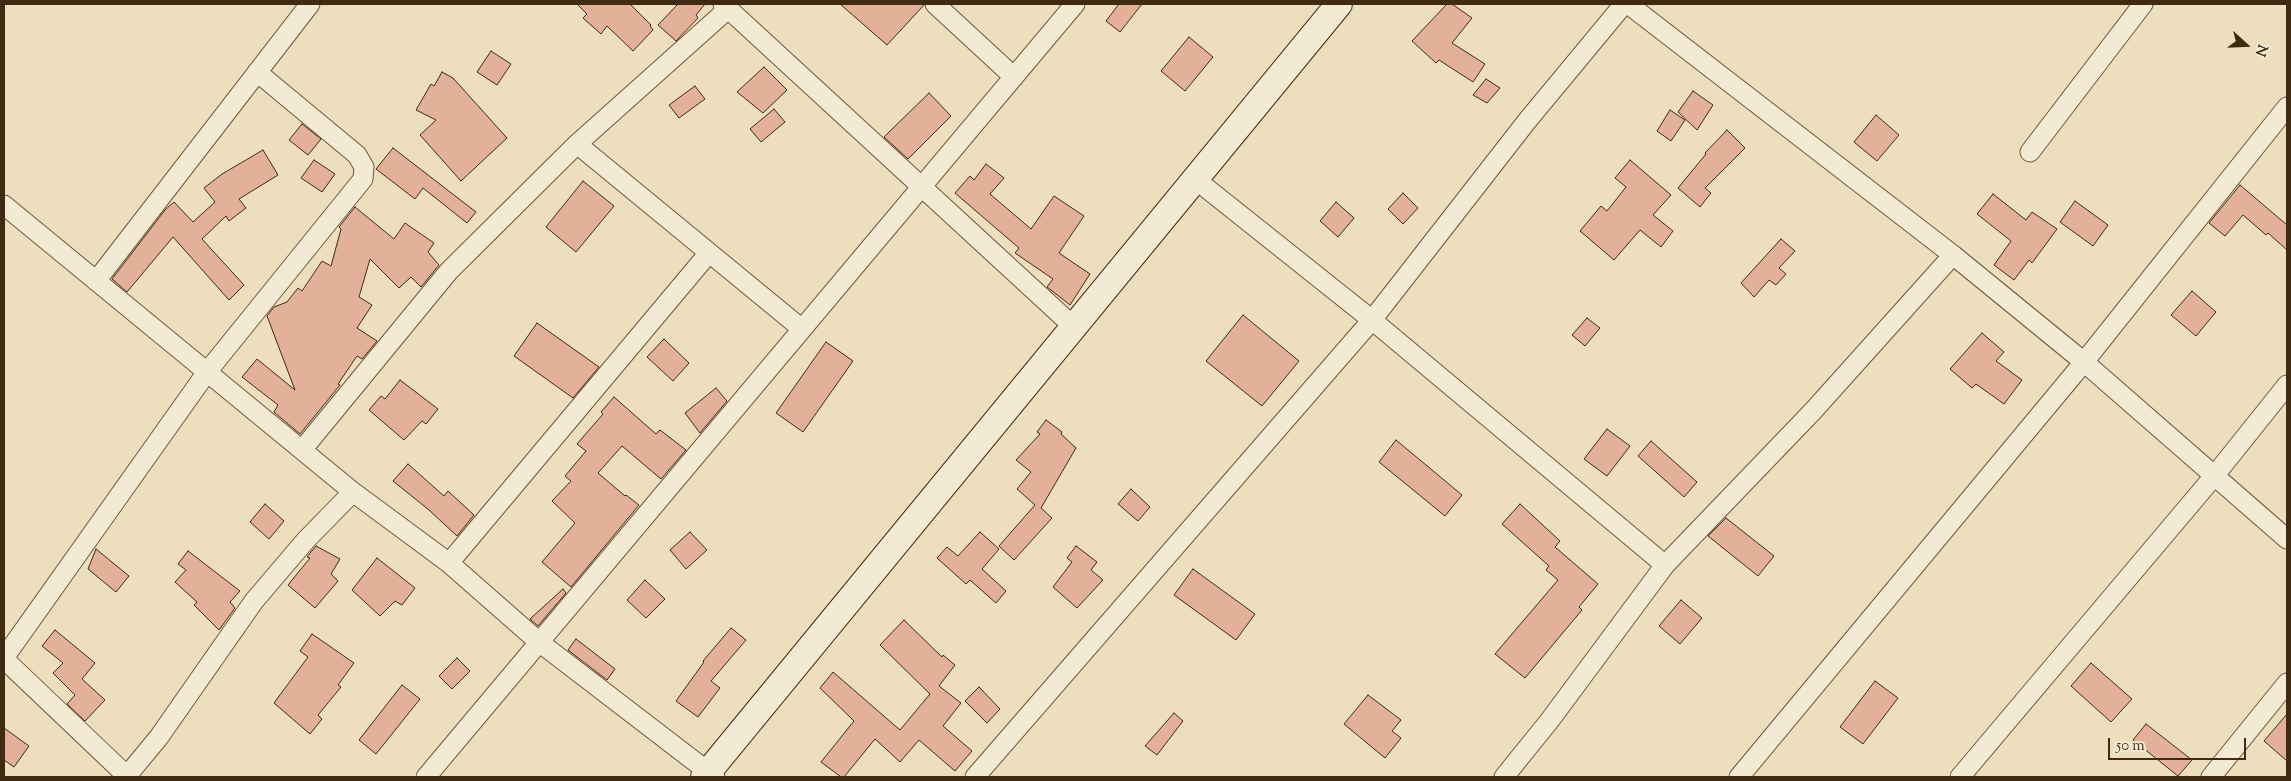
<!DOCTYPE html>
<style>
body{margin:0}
#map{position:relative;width:2291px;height:781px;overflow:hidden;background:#eddfbd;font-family:"Sorts Mill Goudy",serif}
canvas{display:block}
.frame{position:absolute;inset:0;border:5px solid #412a12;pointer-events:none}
.north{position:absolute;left:2221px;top:20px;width:50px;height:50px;-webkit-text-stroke:4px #f3ead4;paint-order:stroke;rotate:110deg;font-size:14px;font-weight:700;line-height:20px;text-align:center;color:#412a12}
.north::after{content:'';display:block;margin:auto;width:18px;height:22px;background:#412a12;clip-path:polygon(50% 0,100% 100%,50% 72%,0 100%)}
.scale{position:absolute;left:2108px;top:738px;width:138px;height:22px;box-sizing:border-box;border:2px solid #412a12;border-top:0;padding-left:6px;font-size:15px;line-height:18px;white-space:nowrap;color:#412a12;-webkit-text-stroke:4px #f3ead4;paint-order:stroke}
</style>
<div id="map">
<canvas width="2291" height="781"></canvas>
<div class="frame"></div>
<div class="north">N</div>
<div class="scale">50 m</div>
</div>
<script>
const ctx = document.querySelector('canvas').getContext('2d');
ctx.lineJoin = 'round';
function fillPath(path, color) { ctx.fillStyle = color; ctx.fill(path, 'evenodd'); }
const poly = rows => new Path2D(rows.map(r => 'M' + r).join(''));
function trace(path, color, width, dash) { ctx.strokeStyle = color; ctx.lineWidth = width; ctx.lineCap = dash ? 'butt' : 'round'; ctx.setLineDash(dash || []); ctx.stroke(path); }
const building = poly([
 [577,4,630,4,651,25,650,26,653,30,633,51,607,26,601,34,583,18,587,14,577,4],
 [678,4,705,4,696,15,698,18,676,41,658,25,678,4],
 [840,4,924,4,924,5,887,45,840,4],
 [1119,4,1142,4,1120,32,1106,21,1119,4],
 [1447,4,1452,4,1472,18,1452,43,1485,64,1473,82,1439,60,1436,63,1412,41,1447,4],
 [1189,37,1213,57,1185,91,1161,71,1189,37],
 [491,51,511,64,497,85,477,72,491,51],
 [764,67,787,90,763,113,737,92,764,67],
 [442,72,453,78,507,138,461,181,420,135,436,120,416,110,431,84,434,86,442,72],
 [1486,79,1500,88,1487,103,1473,95,1486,79],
 [695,86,705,99,679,118,669,105,695,86],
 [1693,91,1713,105,1697,130,1678,112,1693,91],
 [929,93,951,116,908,159,884,137,929,93],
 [774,109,785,122,761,142,750,129,774,109],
 [1670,110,1685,120,1671,141,1657,131,1670,110],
 [1876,115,1899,135,1877,161,1854,142,1876,115],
 [302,124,321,139,308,155,289,140,302,124],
 [1727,130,1745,148,1705,188,1711,193,1700,207,1678,188,1706,154,1705,153,1727,130],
 [393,148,476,212,467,223,423,188,415,199,376,169,393,148],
 [263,150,278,175,239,199,246,208,229,221,226,216,202,239,244,285,229,300,173,237,127,292,112,279,165,210,174,202,193,222,215,202,204,188,222,174,263,150],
 [314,160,335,174,322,192,301,178,314,160],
 [1630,160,1671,195,1653,215,1673,231,1661,247,1640,230,1614,260,1580,231,1601,206,1607,211,1626,187,1615,178,1630,160],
 [986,164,1004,178,990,194,1031,229,1054,196,1084,216,1059,253,1090,274,1070,305,1047,287,1053,279,1015,253,1019,248,955,193,970,176,974,180,986,164],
 [583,181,614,206,576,252,546,227,583,181],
 [2240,185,2287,225,2287,250,2268,233,2266,235,2243,215,2225,236,2209,223,2240,185],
 [1403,193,1418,208,1403,224,1388,209,1403,193],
 [1993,194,2026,220,2032,212,2057,229,2032,263,2029,260,2014,280,1994,265,2011,241,1977,214,1993,194],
 [2075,201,2108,225,2093,246,2060,222,2075,201],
 [1336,202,1354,218,1338,237,1320,221,1336,202],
 [355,207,394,239,405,223,434,243,428,252,439,265,421,287,411,277,399,288,370,259,359,297,372,305,357,328,377,341,362,359,357,356,338,384,340,385,300,434,274,412,278,405,242,377,257,359,295,390,267,316,274,307,287,302,298,288,302,291,322,261,331,266,341,229,339,227,355,207],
 [1781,239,1795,251,1779,268,1786,274,1776,285,1769,280,1754,297,1741,283,1781,239],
 [2192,291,2216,312,2196,336,2171,315,2192,291],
 [1243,315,1299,361,1262,406,1206,361,1243,315],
 [1587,318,1600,328,1585,346,1572,335,1587,318],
 [537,323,599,367,573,398,514,356,537,323],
 [1982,333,2004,352,1996,361,2022,380,2004,404,1976,384,1972,388,1950,369,1982,333],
 [664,339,689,363,673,381,647,357,664,339],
 [826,342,853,361,803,432,776,413,826,342],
 [400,380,438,409,426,424,422,421,404,440,369,410,381,396,385,399,400,380],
 [716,388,727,401,700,433,685,413,716,388],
 [614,397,656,434,660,430,686,450,661,479,622,446,598,473,625,496,626,495,639,505,571,587,542,562,575,523,552,501,571,481,565,476,586,451,577,444,603,414,601,412,614,397],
 [1046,420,1062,432,1061,434,1076,448,1041,508,1052,518,1014,560,999,546,1035,505,1017,489,1031,472,1016,460,1040,434,1037,432,1046,420],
 [1607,429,1630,446,1607,476,1584,459,1607,429],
 [1396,440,1462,495,1445,516,1379,462,1396,440],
 [1651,441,1697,482,1684,497,1638,456,1651,441],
 [408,464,444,496,448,491,474,515,457,536,429,510,393,481,408,464],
 [1131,489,1150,507,1138,521,1118,504,1131,489],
 [265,504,284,521,269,539,250,522,265,504],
 [1520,504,1560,541,1555,547,1598,584,1579,607,1582,610,1525,678,1495,654,1558,580,1546,570,1549,566,1502,524,1520,504],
 [1726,518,1774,556,1758,576,1708,536,1726,518],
 [690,532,707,550,686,569,670,550,690,532],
 [980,532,999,549,982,569,1006,591,996,603,970,580,966,584,937,558,947,547,958,556,980,532],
 [316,546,340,559,331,574,338,581,315,608,288,585,310,558,307,557,316,546],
 [1076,546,1097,562,1091,570,1103,580,1077,608,1053,587,1072,562,1067,558,1076,546],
 [96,549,129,576,116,592,88,569,96,549],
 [188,551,240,591,230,602,235,608,219,630,194,605,197,602,175,582,186,570,178,564,188,551],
 [377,558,415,588,402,605,395,601,380,616,352,590,377,558],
 [1193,569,1255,614,1236,640,1174,595,1193,569],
 [645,580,665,599,646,618,627,600,645,580],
 [563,589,566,593,538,626,530,619,563,589],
 [1681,600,1702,618,1680,644,1659,626,1681,600],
 [904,620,942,657,943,655,955,665,939,686,961,703,943,726,972,751,955,771,919,740,900,762,875,739,844,777,841,777,821,762,854,721,820,688,833,672,900,730,930,694,880,645,904,620],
 [731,628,746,640,711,681,720,688,698,717,676,701,704,662,703,661,731,628],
 [55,630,95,663,82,679,105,700,85,721,67,704,75,695,53,673,63,663,42,646,55,630],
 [312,634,354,663,338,685,341,687,318,715,322,719,310,734,274,703,308,657,300,651,312,634],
 [576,639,615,669,607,680,568,650,576,639],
 [457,658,470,671,452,689,439,676,457,658],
 [2091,663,2132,699,2111,722,2071,686,2091,663],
 [1875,681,1898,698,1863,744,1840,727,1875,681],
 [402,685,420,699,376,754,359,740,402,685],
 [979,687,1000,709,987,723,965,701,979,687],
 [1368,695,1401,720,1392,731,1401,738,1385,758,1344,724,1368,695],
 [1174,713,1183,721,1157,755,1145,746,1174,713],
 [2287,714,2287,761,2264,741,2287,714],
 [2146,724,2192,760,2178,776,2133,740,2146,724],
 [4,728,29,746,14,767,4,760,4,728]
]);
const minor = poly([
 [723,4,1074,327],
 [935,4,1014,77],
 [1628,4,1953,255,2084,362,2287,539],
 [577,144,802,329],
 [2030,152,2143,4],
 [1195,179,1372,320,1665,565],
 [4,205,353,492,449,563,539,642,715,777],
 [96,281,310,4],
 [302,450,449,271,577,144,728,9],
 [449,563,708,254],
 [4,658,207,372,363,179,364,167,357,155,257,72],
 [4,659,128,777],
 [126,777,159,737,254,601,306,540,353,492],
 [426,777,1075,4],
 [975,777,1372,320,1527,121,1624,4],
 [1504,777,1550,720,1665,565,1813,411,1953,255],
 [1739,777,2084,362,2287,107],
 [1960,777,2215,475,2287,385],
 [2211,777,2287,683]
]);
const secondary = poly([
 [704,777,1339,4]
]);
fillPath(building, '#e3b099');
trace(building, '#412a12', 1);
trace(minor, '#6c573d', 21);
trace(secondary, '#412a12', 28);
trace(minor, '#f3ead4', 19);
trace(secondary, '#f3ead4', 26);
</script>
